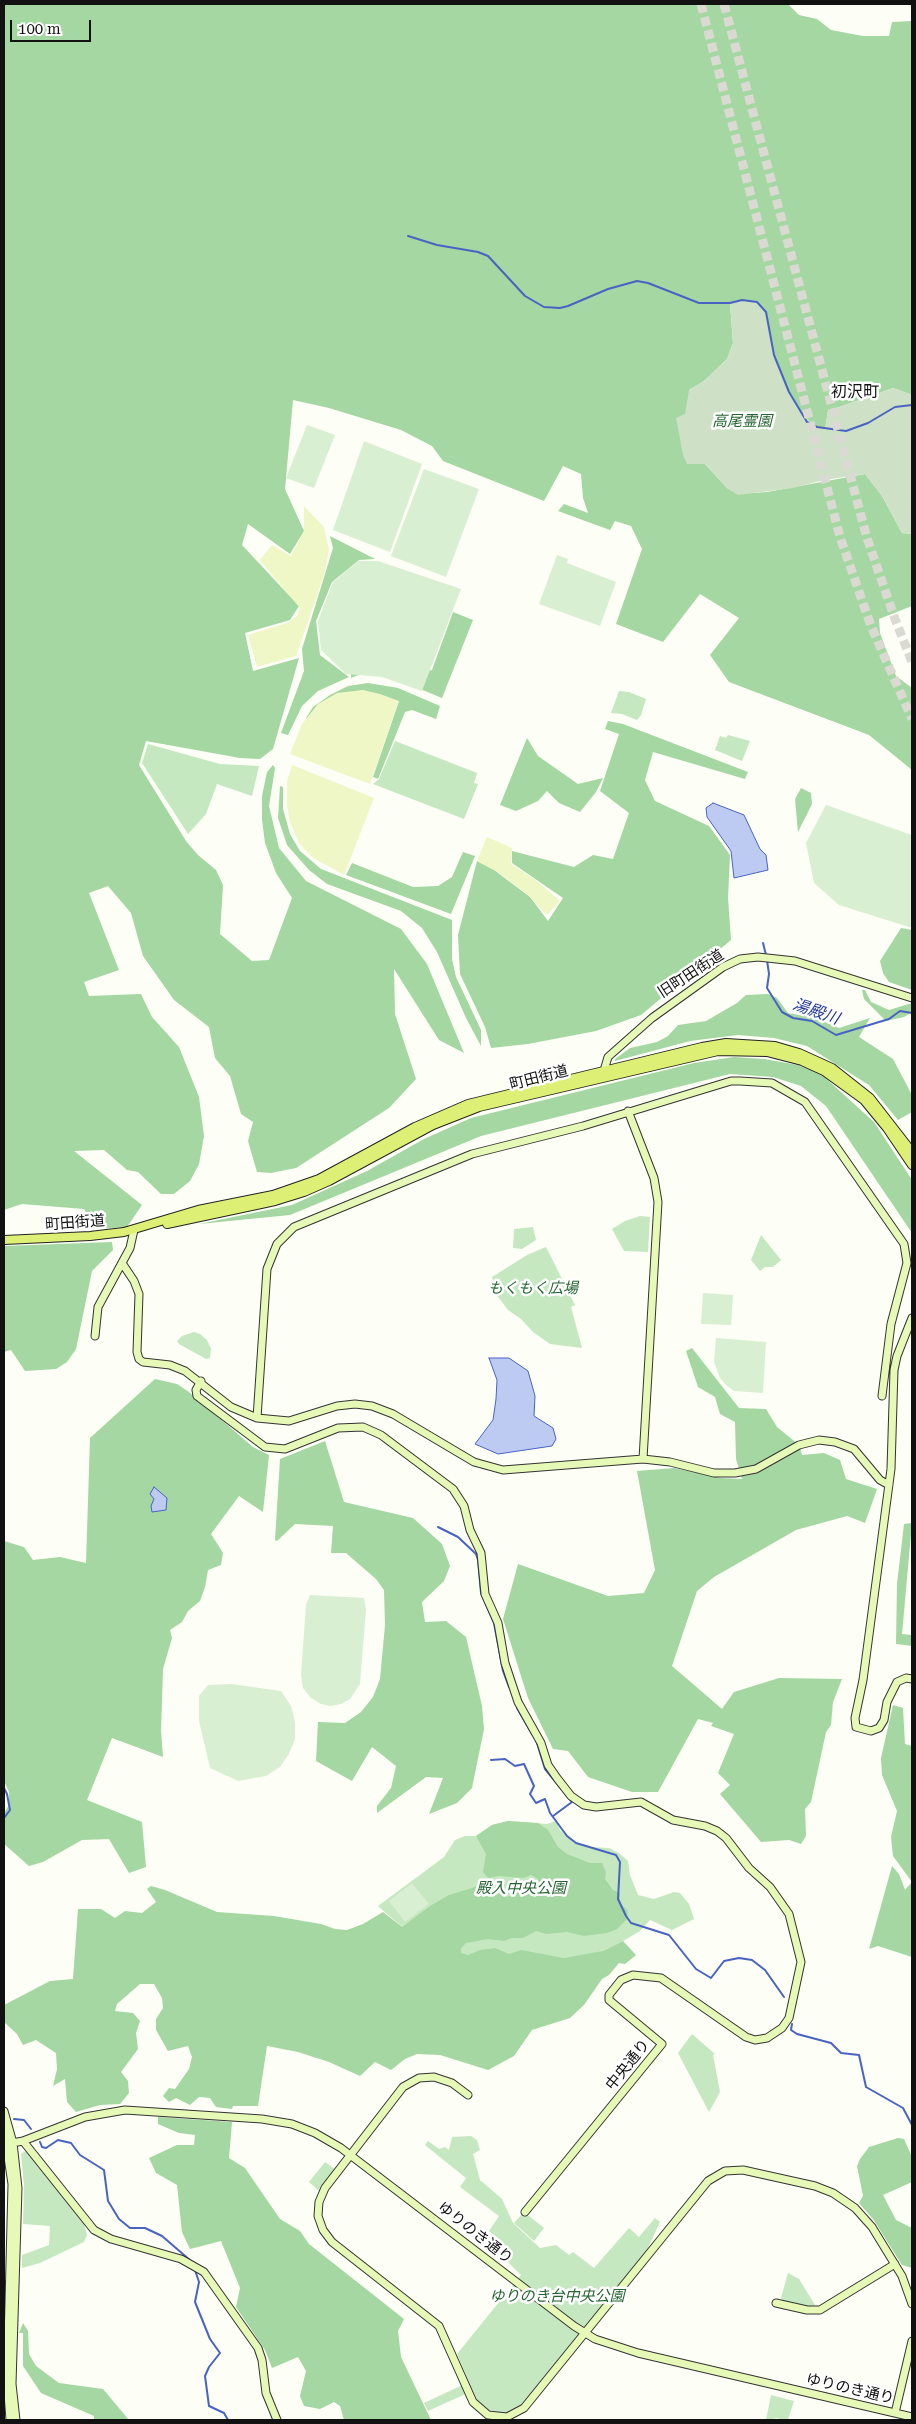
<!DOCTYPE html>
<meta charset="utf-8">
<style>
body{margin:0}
#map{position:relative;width:916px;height:2424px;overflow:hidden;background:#fdfef5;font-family:"Roboto Serif",serif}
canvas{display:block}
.frame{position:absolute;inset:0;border:5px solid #111;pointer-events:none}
.scale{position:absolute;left:10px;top:20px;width:81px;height:22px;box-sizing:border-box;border:2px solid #111;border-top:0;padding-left:6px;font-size:15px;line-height:18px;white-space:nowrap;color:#111;-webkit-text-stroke:4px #fff;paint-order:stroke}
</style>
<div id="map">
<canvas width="916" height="2424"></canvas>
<div class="frame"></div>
<div class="scale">100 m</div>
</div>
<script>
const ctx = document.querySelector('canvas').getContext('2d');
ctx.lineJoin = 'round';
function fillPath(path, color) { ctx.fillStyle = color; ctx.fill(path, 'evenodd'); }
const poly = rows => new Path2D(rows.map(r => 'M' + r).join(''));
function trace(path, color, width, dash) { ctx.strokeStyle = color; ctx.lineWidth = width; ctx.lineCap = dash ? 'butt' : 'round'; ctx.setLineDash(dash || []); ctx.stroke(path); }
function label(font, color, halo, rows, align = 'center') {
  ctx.font = font + ' "Roboto Serif","Noto Sans JP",serif'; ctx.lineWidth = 5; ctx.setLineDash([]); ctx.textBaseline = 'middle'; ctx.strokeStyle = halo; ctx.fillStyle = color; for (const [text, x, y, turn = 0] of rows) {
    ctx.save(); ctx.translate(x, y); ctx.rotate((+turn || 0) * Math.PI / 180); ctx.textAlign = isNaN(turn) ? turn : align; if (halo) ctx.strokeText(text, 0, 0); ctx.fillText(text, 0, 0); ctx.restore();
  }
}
const green = poly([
 [619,691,629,692,646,699,641,715,637,720,622,714,611,713],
 [728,735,750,741,742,761,715,750,720,736,726,738],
 [395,741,477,773,474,783,478,784,464,819,373,784,379,779],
 [148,744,220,764,259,766,252,796,217,784,206,814,188,834,142,763],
 [640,1216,650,1217,648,1252,624,1251,612,1229,625,1221],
 [533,1227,536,1240,522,1249,513,1248,514,1229],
 [761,1235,781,1260,773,1267,765,1267,760,1271,751,1260],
 [546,1247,575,1305,571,1307,582,1348,550,1344,533,1332,521,1319,508,1310,496,1294,492,1277,527,1255],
 [194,1332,200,1334,207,1340,211,1349,210,1358,206,1359,179,1344,177,1341,182,1336],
 [508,1821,547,1824,556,1821,560,1830,574,1843,587,1847,609,1848,619,1853,628,1861,630,1875,638,1895,654,1899,674,1892,680,1893,689,1904,694,1919,672,1930,650,1920,640,1931,623,1941,603,1951,585,1956,564,1958,532,1955,455,1974,408,1923,402,1927,378,1906,444,1857,455,1840,465,1836,476,1836,492,1825],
 [692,2034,715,2054,713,2055,720,2092,709,2112,678,2053],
 [471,2136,477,2140,480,2150,473,2154,480,2180,502,2199,513,2223,540,2248,556,2245,569,2255,573,2252,594,2268,629,2228,639,2237,655,2218,660,2222,646,2252,522,2407,506,2414,485,2409,476,2400,472,2391,428,2411,424,2403,469,2382,457,2354,521,2275,506,2260,495,2256,488,2250,498,2238,489,2231,499,2216,460,2187,466,2178,425,2145,428,2141,439,2149,445,2147,449,2150,452,2137],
 [27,2150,84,2224,87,2235,84,2242,40,2263,22,2268,22,2255,49,2245,50,2226,23,2224,24,2185,21,2154],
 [325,2162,336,2170,320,2192,309,2182],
 [524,2212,544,2228,534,2241,514,2223],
 [788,2273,799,2279,815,2305,813,2307,783,2301,781,2298],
 [771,2395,794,2401,788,2420,779,2420,778,2418,766,2420]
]);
const forest = poly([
 [4,4,788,4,799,15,817,19,831,30,863,36,889,36,892,22,912,21,912,395,893,388,828,411,825,429,815,427,799,410,781,375,774,354,766,313,730,303,733,343,727,359,704,381,689,390,705,464,727,488,738,494,767,492,865,474,882,496,902,533,912,534,912,606,879,619,880,633,896,676,912,688,912,770,869,735,729,682,710,655,739,618,700,594,663,642,616,624,642,549,631,526,615,521,610,530,558,511,564,504,588,513,583,498,581,474,563,466,544,501,443,461,432,446,401,430,329,408,293,400,285,489,304,531,290,554,248,524,242,545,299,606,290,620,245,633,253,671,299,658,273,749,260,759,240,758,146,741,139,765,186,841,198,855,216,870,223,885,220,934,252,961,269,960,292,898,276,873,265,843,262,820,262,796,267,772,273,765,275,768,269,806,279,848,306,881,401,929,427,964,464,1053,439,1040,394,969,395,1014,416,1079,389,1108,296,1168,271,1173,257,1172,248,1141,253,1122,241,1114,230,1076,215,1058,209,1027,174,1000,143,956,131,913,108,886,89,893,119,970,84,982,89,996,141,994,152,1017,179,1047,199,1097,204,1136,199,1164,190,1181,174,1194,161,1194,138,1172,127,1170,104,1150,74,1151,142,1205,127,1227,96,1229,84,1209,22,1204,4,1210],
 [330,536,375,559,359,560,332,582,316,621,320,655,349,677,318,691,302,706,288,735,281,733,304,671,302,649,333,548],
 [453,612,473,620,442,698,389,676,361,674,351,678,351,671,401,676,432,670],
 [368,683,398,688,440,706,436,719,412,710,405,712,378,779,373,777,399,701,309,720,306,718,313,707,330,695,348,686],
 [608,721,623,724,748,772,745,779,653,752,645,780,655,801,709,826,730,855,728,898,731,940,641,1015,596,1031,528,1044,491,1048,485,1027,460,974,458,935,477,861,494,870,530,897,548,921,563,898,512,863,512,851,574,867,593,855,613,859,629,813,600,791,619,734,605,729],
 [527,738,538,756,578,784,603,778,596,792,580,812,559,803,547,791,538,801,516,811,500,805],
 [280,786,283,787,283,809,290,834,300,851,321,869,452,920,452,959,456,977,481,1030,481,1046,466,1018,437,952,422,928,401,911,327,884,309,870,287,845,278,818],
 [801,788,811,793,812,804,798,832,795,799],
 [463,852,475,856,451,914,346,875,352,863,413,887,438,886,452,877],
 [901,928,912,930,912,990,889,982,883,973,880,961],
 [862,990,865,990,871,1002,889,1010,912,1003,912,1012,904,1017,886,1021,864,999],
 [768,994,777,998,788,1013,816,1018,839,1028,870,1018,859,1037,893,1059,912,1095,912,1112,898,1120,869,1085,807,1046,774,1038,738,1035,690,1041,615,1061,615,1059,630,1048,657,1042,668,1036,678,1025,706,1021,737,1003,746,995],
 [734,1057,764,1059,798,1065,820,1073,874,1122,912,1180,912,1233,826,1106,801,1086,773,1077,730,1074,481,1136,290,1215,199,1224,292,1205,367,1171,424,1139,471,1118,694,1063],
 [112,1242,113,1250,92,1271,76,1349,67,1362,56,1369,25,1371,11,1350,4,1352,4,1246],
 [692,1348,739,1408,766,1409,777,1427,799,1445,802,1455,824,1453,840,1460,846,1479,877,1489,865,1523,847,1516,796,1530,714,1577,697,1591,672,1666,722,1709,734,1692,779,1678,842,1679,833,1702,831,1725,826,1732,811,1802,805,1809,806,1836,801,1844,789,1840,761,1842,720,1794,730,1785,718,1773,734,1734,711,1726,713,1723,698,1719,658,1792,632,1792,588,1777,568,1751,553,1749,528,1698,503,1619,518,1564,608,1596,644,1593,655,1570,637,1471,674,1468,721,1478,742,1479,736,1459,735,1422,720,1414,715,1397,698,1387,686,1351],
 [155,1379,177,1384,189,1392,253,1447,269,1455,263,1512,239,1496,211,1534,223,1553,221,1565,208,1570,205,1587,200,1601,188,1611,182,1622,170,1630,172,1638,163,1669,161,1731,163,1757,112,1738,87,1800,142,1822,146,1867,129,1873,109,1839,82,1840,43,1862,29,1866,4,1844,4,1813,9,1805,9,1792,4,1781,4,1541,24,1547,33,1560,60,1557,86,1563,90,1438],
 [325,1441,344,1502,413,1518,442,1544,450,1566,444,1581,422,1602,425,1622,446,1621,466,1637,482,1706,484,1729,472,1788,457,1803,429,1814,443,1778,426,1777,377,1813,377,1806,391,1788,396,1766,372,1747,352,1781,316,1761,318,1722,345,1723,361,1712,373,1697,380,1679,385,1625,384,1590,376,1579,346,1553,331,1553,333,1526,295,1524,277,1541,275,1540,280,1459],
 [912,1523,902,1634,912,1635,912,1646,896,1644,897,1584,904,1524],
 [893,1705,903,1708,905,1744,912,1746,912,1957,878,1946,869,1949,892,1866,899,1874,905,1890,912,1882,893,1856,891,1837,897,1811,882,1775,881,1758],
 [508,1821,538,1823,548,1830,558,1847,567,1854,590,1863,602,1863,606,1872,605,1879,613,1890,620,1893,620,1903,627,1910,628,1918,617,1929,607,1933,584,1936,567,1932,546,1934,536,1931,523,1938,512,1938,504,1941,488,1939,466,1943,461,1948,461,1953,468,1955,480,1950,495,1948,509,1954,521,1950,564,1958,603,1951,623,1941,636,1955,625,1964,619,1963,609,1975,602,1979,584,2005,570,2018,532,2030,514,2056,488,2070,440,2055,417,2054,405,2059,391,2070,375,2062,360,2076,329,2062,298,2052,267,2046,258,2106,233,2106,232,2109,216,2107,210,2098,199,2097,190,2105,176,2098,169,2102,163,2096,169,2088,175,2089,189,2069,192,2057,188,2046,168,2051,156,2030,156,2019,163,2008,162,1998,154,1984,140,1984,117,2004,115,2011,133,2013,140,2021,136,2033,138,2049,121,2072,128,2081,129,2093,120,2104,100,2105,76,2112,67,2102,65,2079,53,2086,57,2069,56,2053,36,2040,23,2045,17,2034,4,2022,4,2005,50,1981,73,1979,78,1909,101,1909,115,1918,125,1911,142,1913,156,1902,147,1889,151,1886,165,1890,217,1912,274,1916,321,1924,335,1929,347,1930,363,1924,383,1912,402,1927,430,1906,449,1895,485,1884,501,1895,507,1897,538,1884,538,1879,531,1875,524,1878,499,1876,488,1878,483,1872,486,1854,476,1836,492,1825],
 [158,2117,232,2122,229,2158,245,2168,280,2219,300,2231,309,2244,404,2319,398,2331,401,2357,431,2420,344,2420,340,2406,334,2402,320,2409,304,2406,300,2396,306,2371,298,2357,272,2368,265,2350,236,2307,240,2288,221,2241,190,2249,182,2232,177,2185,156,2173,149,2158,177,2145,194,2145,195,2135,179,2133,158,2124],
 [898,2138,904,2139,912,2157,912,2182,883,2195,896,2220,912,2228,912,2268,902,2265,873,2219,859,2203,863,2196,857,2166,860,2159,869,2147],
 [23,2323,28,2331,29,2354,36,2366,59,2383,103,2389,129,2420,94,2420,94,2416,41,2393,23,2366,23,2333,19,2333]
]);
const sand = poly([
 [304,506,324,527,329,550,324,575,296,656,257,667,248,635,287,623,297,616,300,608,260,560,272,545,291,556,304,531],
 [363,690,380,694,399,701,370,784,290,754,302,724,318,704,337,693],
 [292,765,374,798,344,875,312,857,299,843,290,822,287,805,287,781],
 [487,837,512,848,511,864,534,879,560,901,547,915,528,895,498,872,477,861]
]);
const cemetery = poly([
 [744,300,758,302,766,313,774,354,781,375,799,410,815,427,825,429,828,411,893,388,912,395,912,534,902,533,882,496,865,474,824,480,793,488,738,495,727,488,705,464,687,464,683,455,676,418,685,414,689,390,704,381,727,359,733,343,730,303]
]);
const pitch = poly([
 [307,425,335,435,314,488,286,478],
 [364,441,422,464,390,552,333,530],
 [424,469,479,489,446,577,391,556],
 [557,555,568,559,567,563,616,582,600,626,539,604],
 [358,561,378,561,461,589,422,691,382,677,346,674,321,650,318,621,333,582],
 [826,805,912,835,912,928,839,905,814,883,806,843],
 [703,1293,733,1295,731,1325,701,1324],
 [716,1338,766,1342,763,1393,734,1391,726,1385,720,1378,714,1362],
 [310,1595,364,1598,366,1609,360,1684,350,1699,341,1704,330,1706,321,1704,311,1698,303,1688,301,1675,306,1605],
 [231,1684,281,1691,291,1706,295,1722,295,1739,289,1754,280,1767,266,1776,238,1781,210,1768,199,1721,199,1696,208,1685],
 [412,1883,429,1904,405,1922,389,1901]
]);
const water = poly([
 [713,803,744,815,760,849,766,855,768,870,734,878,731,851,707,817,706,808,713,803],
 [489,1358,509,1358,528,1371,535,1396,534,1416,553,1428,556,1439,552,1446,498,1454,475,1444,493,1420,496,1399,497,1380,489,1358],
 [154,1487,167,1498,166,1510,152,1512,151,1506,154,1499,150,1494,154,1487]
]);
const stream = poly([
 [408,236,437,245,478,252,488,256,525,296,544,307,560,308,568,306,608,289,637,281,648,283,699,303,730,303,742,300,757,302,766,312,774,355,789,392,807,422,817,427,846,431,868,423,895,407,912,405],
 [763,943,766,955],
 [767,960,769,974,767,988,782,1012,793,1018,812,1021,836,1035,889,1019,900,1011,912,1013],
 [438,1527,458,1537,476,1554,478,1560,481,1593,494,1623,503,1671,509,1687],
 [517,1708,532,1734],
 [536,1740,545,1769,572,1802,553,1816],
 [491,1760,505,1759,515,1766,524,1764,534,1786,530,1794,536,1803,545,1799,550,1813,567,1836,576,1843,616,1855,620,1862,618,1899,626,1916,631,1923,669,1935,696,1969,711,1978,724,1961,739,1958,752,1960,765,1970,784,1997],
 [4,1788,7,1794,10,1810,4,1818],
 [792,2024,791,2030,797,2034,831,2043,841,2053,859,2055,866,2087,903,2108,912,2125],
 [14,2119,24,2120,31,2129],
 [40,2142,42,2147,46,2148,58,2140,71,2143,80,2155,104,2170,108,2201,119,2219,130,2228,145,2228,162,2236,191,2261],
 [195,2270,199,2282,195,2302,210,2339,220,2353,209,2367,205,2376,209,2406,224,2413,228,2420]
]);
const highwayTunnel = poly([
 [701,4,840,537,871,626,912,719],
 [724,4,867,538,895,619,912,662]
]);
const secondary = poly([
 [603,1074,608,1057,652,1018,723,967,740,959,758,957,795,961,912,998],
 [628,1111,654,1178,658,1202,643,1459],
 [122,1263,134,1281,139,1294,137,1352,139,1359,143,1362,170,1365,185,1371,231,1407,257,1418,289,1421,337,1406,355,1404,372,1406,393,1414,474,1462,503,1470,643,1459,670,1462,714,1473,735,1473,756,1469,799,1445,819,1440,835,1442,854,1449,880,1480,889,1485],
 [912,1318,897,1356,894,1370,891,1469,863,1680,855,1718,856,1727,871,1731,879,1728,884,1720,887,1702,897,1682,906,1678,912,1679],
 [95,1336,98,1307,130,1248,134,1230],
 [201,1381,196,1390,197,1396,265,1447,285,1449,338,1428,363,1427,381,1435,453,1489,464,1506,470,1530,481,1553,485,1594,498,1623,505,1663,518,1702,541,1743,548,1765,557,1778,571,1796,584,1805,596,1807,641,1802,673,1820,705,1826,717,1831,726,1838,749,1868,770,1887,789,1914,801,1962,789,2018,782,2028,767,2038,755,2040,746,2037,661,1978,633,1975,621,1980,609,1995,609,2000,662,2044,525,2212],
 [257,1418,267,1269,277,1244,294,1227,472,1154,583,1126,731,1081,740,1081,772,1083,805,1102,904,1244,907,1263,891,1324,882,1396],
 [468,2095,452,2083,434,2077,419,2078,403,2087,325,2188,319,2202,318,2216,323,2230,332,2242,439,2326,473,2402,488,2415,507,2417,524,2408,708,2181,725,2171,743,2170,815,2186,833,2193,855,2208,872,2227,902,2276,912,2304],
 [4,2111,13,2143,18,2188,12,2384,16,2420],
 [4,2131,12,2184,7,2381,10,2420],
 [23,2141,94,2230,111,2239,181,2259,204,2272,258,2348,262,2360,266,2393,277,2420],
 [7,2144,23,2141,85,2117,125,2110,262,2119,292,2124,315,2133,341,2148,574,2326,595,2339,638,2353,912,2417],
 [776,2303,807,2310,820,2310,895,2264],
 [895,2413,912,2341]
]);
const primary = poly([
 [167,1224,275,1201,304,1192,329,1181,433,1125,479,1107,718,1051,767,1052,802,1061,824,1071,864,1100,887,1128,912,1165],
 [4,1240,90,1236,124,1232,198,1210,273,1195,319,1179,415,1127,468,1104,702,1047,726,1043,775,1046,799,1053,832,1068,870,1098,912,1152]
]);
const parkNames = [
 ["高尾霊園",742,422],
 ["もくもく広場",533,1289],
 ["殿入中央公園",521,1889],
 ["ゆりのき台中央公園",557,2297]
];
const streetNames = [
 ["旧町田街道",691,974,-33],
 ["町田街道",539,1078,-14],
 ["町田街道",75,1223,-4],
 ["中央通り",628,2065,-51],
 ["ゆりのき通り",475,2233,38],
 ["ゆりのき通り",850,2389,13]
];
const neighbourhoodNames = [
 ["初沢町",855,392]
];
const waterNames = [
 ["湯殿川",816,1012,19]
];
fillPath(green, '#c5e8c0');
fillPath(forest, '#a4d7a1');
fillPath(sand, '#eef7c5');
fillPath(cemetery, '#cee1c6');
fillPath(pitch, '#d9efd1');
fillPath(water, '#bdcaf2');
trace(water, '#4963c4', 1);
trace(stream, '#4963c4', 2);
trace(highwayTunnel, '#dadad3', 9, [9, 4.5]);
trace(secondary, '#333', 9);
trace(primary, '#222', 10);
trace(secondary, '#e6f9b6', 7);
trace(primary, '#ddef75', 8);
label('italic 15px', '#256530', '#fff', parkNames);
label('15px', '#111', '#fff', streetNames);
label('16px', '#111', '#fff', neighbourhoodNames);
label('italic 16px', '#21379b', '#fff', waterNames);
</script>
